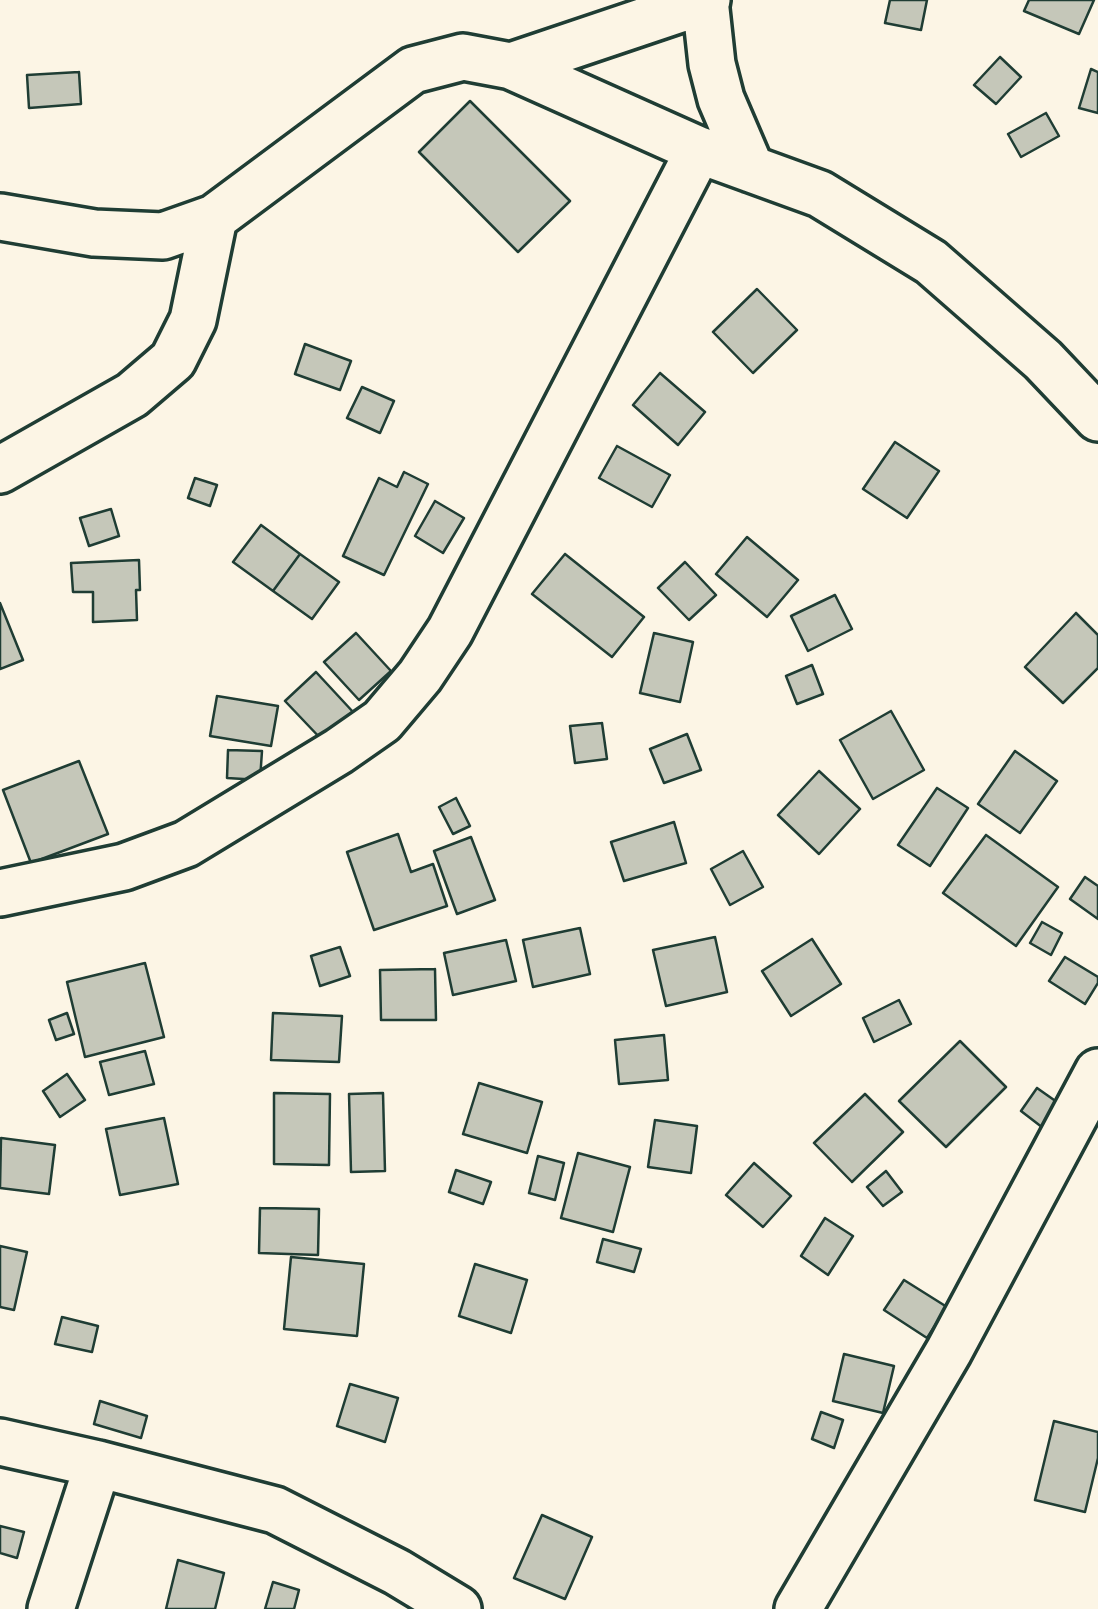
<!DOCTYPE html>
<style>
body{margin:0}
canvas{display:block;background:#fcf5e5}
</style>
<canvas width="1098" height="1609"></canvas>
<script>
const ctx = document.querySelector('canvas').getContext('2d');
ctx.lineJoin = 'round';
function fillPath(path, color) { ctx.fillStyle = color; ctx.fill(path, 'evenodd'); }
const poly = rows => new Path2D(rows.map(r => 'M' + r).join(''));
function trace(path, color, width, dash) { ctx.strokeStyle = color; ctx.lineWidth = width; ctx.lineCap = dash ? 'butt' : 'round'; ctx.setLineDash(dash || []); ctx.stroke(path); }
const building = poly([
 [890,0,927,0,921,30,885,23,890,0],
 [1029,0,1094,0,1079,34,1024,11,1029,0],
 [1000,57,1021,77,996,104,974,85,1000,57],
 [1091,69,1098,72,1098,113,1079,108,1091,69],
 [79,72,81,104,29,108,27,75,79,72],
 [470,101,570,201,518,252,419,152,470,101],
 [1046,113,1059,136,1021,157,1008,134,1046,113],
 [757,289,797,330,753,373,713,332,757,289],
 [305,344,351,361,340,390,295,374,305,344],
 [660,373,705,412,678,445,633,405,660,373],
 [362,387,394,401,380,433,347,418,362,387],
 [895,442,939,471,907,518,863,489,895,442],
 [617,446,670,475,652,507,599,478,617,446],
 [404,472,428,484,384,575,343,556,379,478,397,487,404,472],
 [195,478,217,485,210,506,188,498,195,478],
 [435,501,464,518,443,553,415,536,435,501],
 [111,509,119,536,89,546,80,518,111,509],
 [261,525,300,554,273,591,233,562,261,525],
 [747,537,798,580,767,617,716,574,747,537],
 [300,554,339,582,312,619,273,591,300,554],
 [565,554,644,617,612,657,532,594,565,554],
 [139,560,140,590,136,590,137,620,93,622,93,592,73,592,71,563,139,560],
 [685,562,716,595,689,620,658,588,685,562],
 [835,595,852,629,808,651,791,616,835,595],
 [0,603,23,660,0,669,0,603],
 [1076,613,1098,635,1098,668,1063,703,1025,667,1076,613],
 [356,633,391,671,359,700,324,662,356,633],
 [654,633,693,642,680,702,640,693,654,633],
 [812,665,823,694,797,704,786,676,812,665],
 [316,672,354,713,323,741,285,701,316,672],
 [217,696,278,706,271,746,210,736,217,696],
 [891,711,924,770,873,799,840,740,891,711],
 [602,723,607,759,575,763,570,726,602,723],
 [687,734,701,770,664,783,650,749,687,734],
 [228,750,262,751,260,780,227,778,228,750],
 [1015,751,1057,781,1020,833,978,804,1015,751],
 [79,761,108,834,31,863,3,790,79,761],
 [819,771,860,809,819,854,778,815,819,771],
 [937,788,968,808,930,866,898,845,937,788],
 [456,798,470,826,453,834,439,807,456,798],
 [674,822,686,863,624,881,611,842,674,822],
 [398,834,411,872,433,864,447,906,374,930,347,852,398,834],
 [986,835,1058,887,1016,946,943,893,986,835],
 [471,837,495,900,457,914,434,851,471,837],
 [743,851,763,887,730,905,711,869,743,851],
 [1085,877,1098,886,1098,919,1070,899,1085,877],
 [1042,922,1062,933,1051,955,1030,943,1042,922],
 [580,928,590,974,533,987,523,940,580,928],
 [715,937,727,992,666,1006,653,950,715,937],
 [812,939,841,984,791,1016,762,971,812,939],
 [506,940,516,981,453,995,444,953,506,940],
 [340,947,350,976,320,986,311,956,340,947],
 [1065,957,1098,977,1098,983,1085,1004,1049,981,1065,957],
 [145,963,164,1037,85,1057,67,982,145,963],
 [435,969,436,1020,381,1020,380,970,435,969],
 [899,1000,911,1024,874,1042,863,1018,899,1000],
 [67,1013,74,1034,56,1040,49,1020,67,1013],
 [273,1013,342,1016,339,1062,271,1060,273,1013],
 [664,1035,668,1080,619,1084,615,1040,664,1035],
 [960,1041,1006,1087,946,1147,899,1101,960,1041],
 [145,1051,154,1084,109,1095,100,1062,145,1051],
 [67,1074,85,1100,60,1117,43,1091,67,1074],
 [479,1083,542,1102,527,1153,463,1134,479,1083],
 [1037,1088,1064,1107,1047,1131,1021,1111,1037,1088],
 [274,1093,330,1094,329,1165,274,1164,274,1093],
 [383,1093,385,1171,351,1172,349,1094,383,1093],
 [865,1094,903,1132,852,1182,814,1143,865,1094],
 [164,1118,178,1184,120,1195,106,1129,164,1118],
 [655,1120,697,1126,691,1173,648,1167,655,1120],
 [1,1138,55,1145,49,1194,0,1188,1,1138],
 [578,1153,630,1167,613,1232,561,1218,578,1153],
 [538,1156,564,1163,555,1200,529,1193,538,1156],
 [754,1163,791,1196,763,1227,726,1195,754,1163],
 [456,1170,491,1182,483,1204,449,1192,456,1170],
 [886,1171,902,1192,883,1206,867,1187,886,1171],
 [260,1208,319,1209,318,1255,259,1253,260,1208],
 [825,1218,853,1236,828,1275,801,1256,825,1218],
 [603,1239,641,1249,634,1272,597,1262,603,1239],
 [0,1246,27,1252,14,1310,0,1307,0,1246],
 [291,1257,364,1264,357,1336,284,1329,291,1257],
 [475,1264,527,1280,511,1333,459,1316,475,1264],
 [904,1280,947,1307,927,1338,884,1310,904,1280],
 [62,1317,98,1326,92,1352,55,1344,62,1317],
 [844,1354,894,1366,883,1413,833,1401,844,1354],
 [350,1384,398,1398,385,1442,337,1426,350,1384],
 [100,1401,147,1416,141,1438,94,1424,100,1401],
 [821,1412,843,1420,834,1448,812,1439,821,1412],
 [1054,1421,1098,1432,1098,1458,1085,1512,1035,1500,1054,1421],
 [542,1515,592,1537,565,1599,514,1578,542,1515],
 [0,1526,24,1532,17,1558,0,1553,0,1526],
 [178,1560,224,1573,215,1609,166,1609,178,1560],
 [273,1582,299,1590,294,1609,265,1609,273,1582]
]);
const street = poly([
 [705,0,712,64,721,99,751,169],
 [511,66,707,0],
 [0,217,94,233,163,236,214,218,413,70,463,57,511,66,699,150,820,194,931,262,1043,360,1098,418],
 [0,470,132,395,173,360,193,320,214,218],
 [0,893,124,867,186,844,339,751,382,721,420,676,450,631,699,150],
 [0,1442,98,1464,275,1510,397,1572,458,1609],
 [51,1609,98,1464],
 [798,1609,949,1351,1098,1072]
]);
fillPath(building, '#c5c7b9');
trace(building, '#1f3d34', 2.5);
trace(street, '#1f3d34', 52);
trace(street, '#fcf5e5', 45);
</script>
